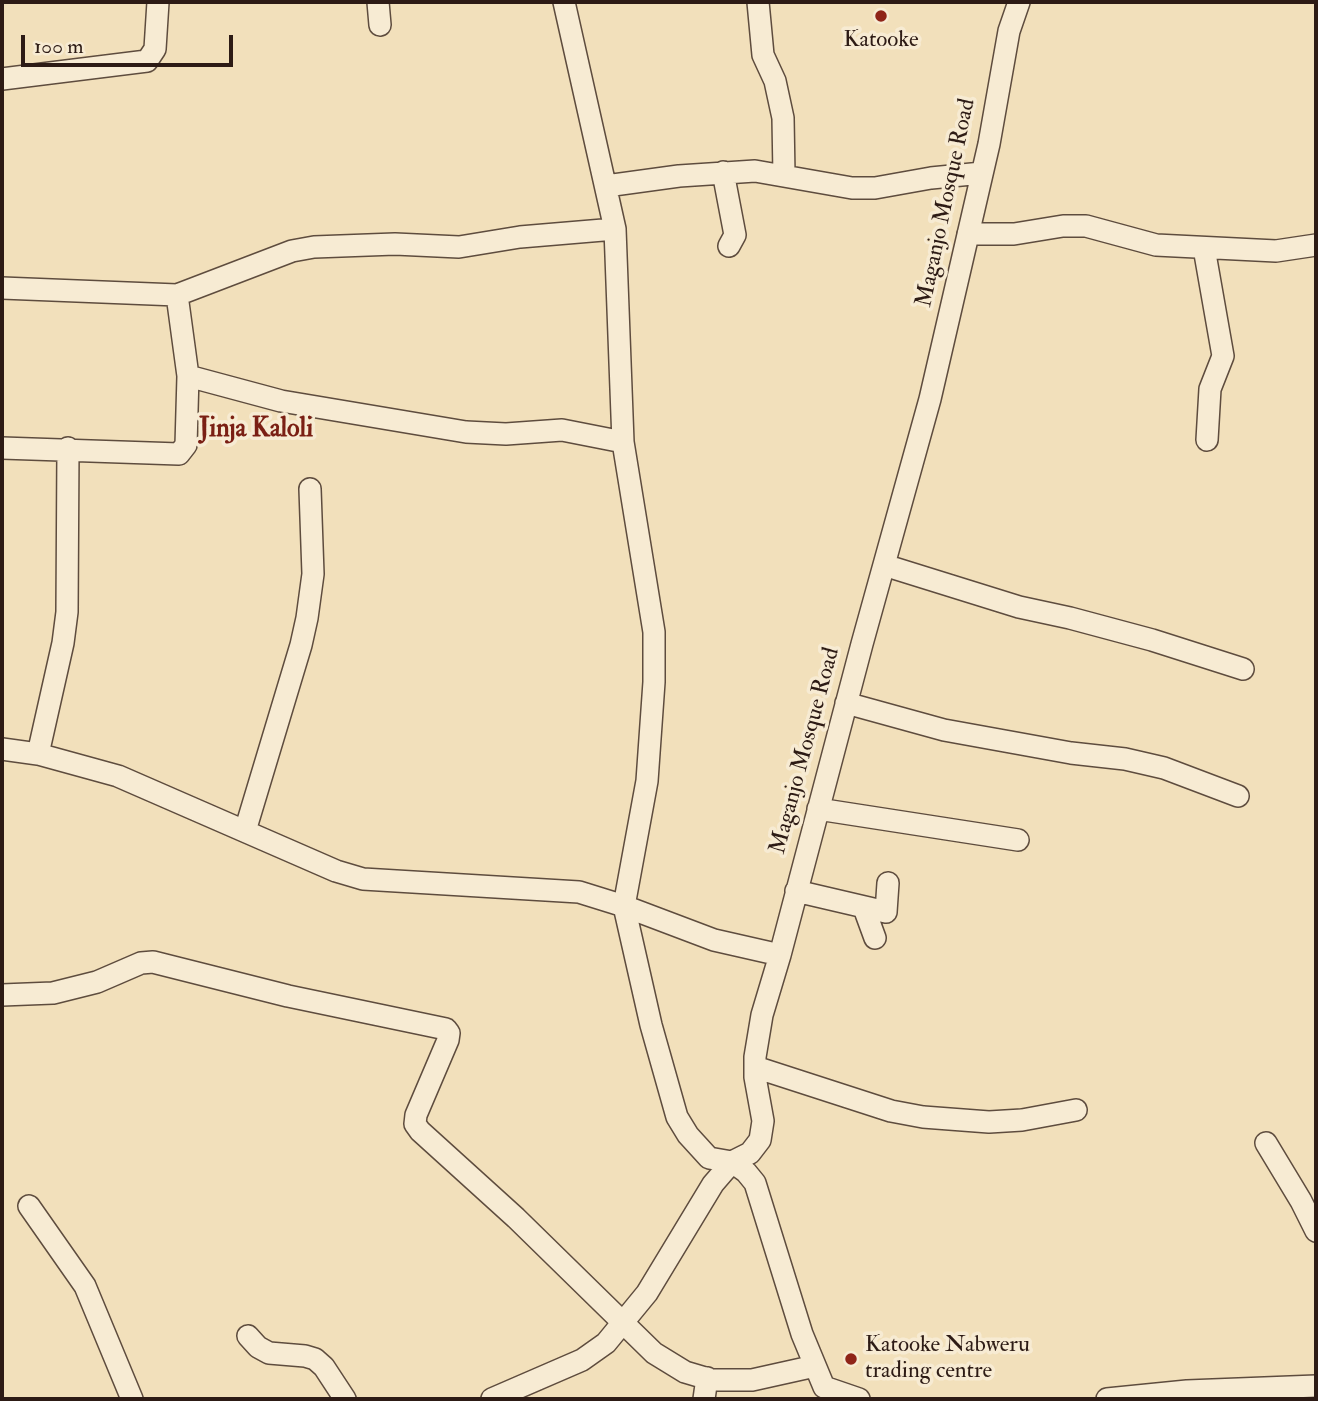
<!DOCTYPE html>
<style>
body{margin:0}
#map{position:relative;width:1318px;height:1401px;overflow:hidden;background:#f2e0bb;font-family:"IM FELL Double Pica",serif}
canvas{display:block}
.frame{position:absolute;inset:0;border:4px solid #2d1b15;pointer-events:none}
.scale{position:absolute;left:21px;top:35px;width:212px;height:32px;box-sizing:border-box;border:4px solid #2d1b15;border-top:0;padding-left:9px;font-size:21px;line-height:24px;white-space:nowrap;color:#2d1b15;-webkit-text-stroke:5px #f7ebd3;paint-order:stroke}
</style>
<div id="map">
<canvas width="1318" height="1401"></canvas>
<div class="frame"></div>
<div class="scale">100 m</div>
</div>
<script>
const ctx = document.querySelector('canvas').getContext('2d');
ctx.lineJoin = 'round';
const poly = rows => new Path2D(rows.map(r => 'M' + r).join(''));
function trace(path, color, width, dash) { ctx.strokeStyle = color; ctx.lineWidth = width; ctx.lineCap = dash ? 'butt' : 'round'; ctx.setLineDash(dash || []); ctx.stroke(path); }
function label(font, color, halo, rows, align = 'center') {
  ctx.font = font + ' "IM FELL Double Pica",serif'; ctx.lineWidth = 7; ctx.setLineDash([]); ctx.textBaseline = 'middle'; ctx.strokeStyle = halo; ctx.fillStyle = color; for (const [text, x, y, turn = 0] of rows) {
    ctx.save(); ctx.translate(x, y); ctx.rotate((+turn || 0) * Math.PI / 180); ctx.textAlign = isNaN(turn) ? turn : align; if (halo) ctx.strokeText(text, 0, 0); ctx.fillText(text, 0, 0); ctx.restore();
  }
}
const minor = poly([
 [378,2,380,25],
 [564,2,615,229,623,442,654,632,654,682,647,781,624,906,651,1025,677,1117,688,1135,709,1158,732,1162,746,1172,755,1183,802,1334,824,1387,859,1399],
 [758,2,763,55,775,81,783,118,784,175],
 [2,79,147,61,155,49,158,2],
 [723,172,735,235,729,246],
 [606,186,679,176,755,171,852,188,875,188,931,178,982,173],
 [968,234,1014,234,1063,226,1086,226,1156,245,1276,251,1316,245],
 [1204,248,1223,356,1210,389,1207,440],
 [2,288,177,295,188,376,281,401,466,432,506,434,562,430,623,442],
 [177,295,292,251,314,247,395,244,459,247,520,237,615,229],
 [2,448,179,454,186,445,188,376],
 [884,565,1019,607,1070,618,1152,640,1243,669],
 [846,703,944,730,1071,753,1125,759,1164,768,1238,796],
 [2,749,38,754,118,776,336,871,363,879,579,892,624,906,714,940,780,955],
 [38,754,63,643,67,612,68,448],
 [818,809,1018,840],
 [245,831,301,645,307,618,313,574,310,489],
 [796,891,886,912,888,883],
 [864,908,875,938],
 [2,995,53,993,97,982,141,963,153,962,288,996,446,1029,449,1033,448,1040,416,1115,415,1124,420,1131,516,1218,654,1353,685,1372,712,1380,752,1380,815,1366],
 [755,1067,891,1111,923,1117,989,1122,1022,1120,1076,1110],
 [1266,1143,1301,1201,1316,1231],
 [29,1206,85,1286,132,1399],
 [248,1336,258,1347,269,1353,305,1356,315,1359,324,1367,345,1399],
 [492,1399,582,1360,606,1343,647,1293,713,1184,732,1162,750,1153,760,1140,763,1121,755,1077,755,1057,762,1015,780,955,862,644,930,399,989,144,1009,31,1019,2],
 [704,1399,707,1378],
 [1107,1399,1187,1391,1316,1386]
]);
const markers = [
 [881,16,7,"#8f2418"],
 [851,1359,7,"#8f2418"]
];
const poiNames = [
 ["Katooke",881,41],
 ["Katooke Nabweru",865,1346,"left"],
 ["trading centre",865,1372,"left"]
];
const streetNames = [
 ["Maganjo Mosque Road",947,203,-78],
 ["Maganjo Mosque Road",806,751,-75]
];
const quarterNames = [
 ["Jinja Kaloli",256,430]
];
trace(minor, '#5e4c3e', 24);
trace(minor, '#f7ebd3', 21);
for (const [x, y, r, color] of markers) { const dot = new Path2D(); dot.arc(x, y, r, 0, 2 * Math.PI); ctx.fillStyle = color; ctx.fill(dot); trace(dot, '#f7ebd3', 2.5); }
label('23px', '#2d1b15', '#f7ebd3', poiNames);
label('23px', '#2d1b15', '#f7ebd3', streetNames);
label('bold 26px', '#7a1f14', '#f7ebd3', quarterNames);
</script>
